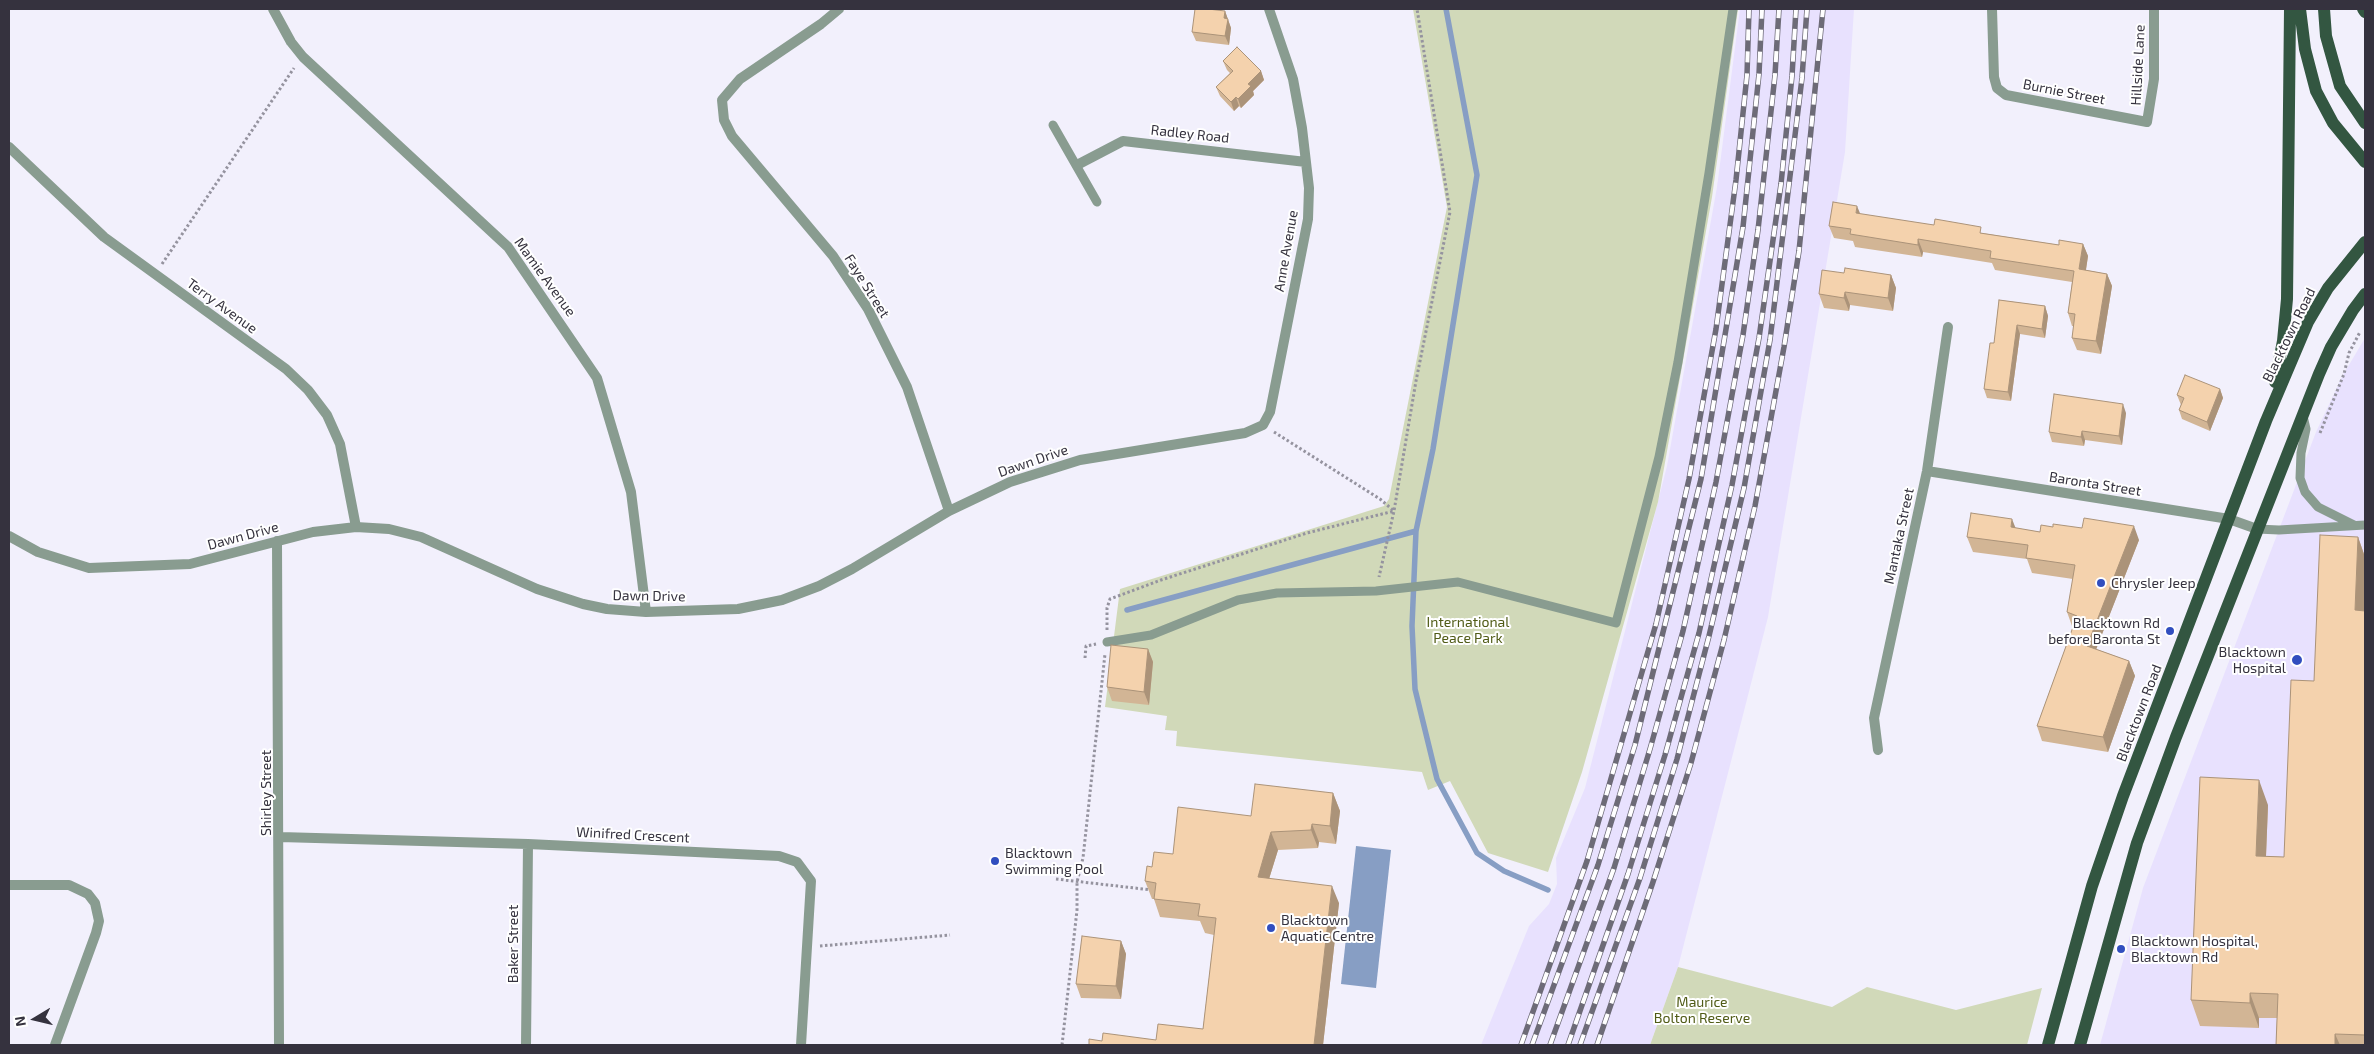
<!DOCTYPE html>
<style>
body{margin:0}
#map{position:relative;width:2374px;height:1054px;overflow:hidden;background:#f2f0fc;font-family:"Exo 2",sans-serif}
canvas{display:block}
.frame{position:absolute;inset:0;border:10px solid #35323e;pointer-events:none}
.north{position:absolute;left:10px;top:994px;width:50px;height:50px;-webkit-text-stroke:4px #fff;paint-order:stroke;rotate:261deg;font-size:14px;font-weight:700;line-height:20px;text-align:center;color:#35323e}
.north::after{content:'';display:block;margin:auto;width:18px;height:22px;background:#35323e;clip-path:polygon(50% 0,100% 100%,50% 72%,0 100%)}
</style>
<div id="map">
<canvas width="2374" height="1054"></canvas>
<div class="frame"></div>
<div class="north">N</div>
</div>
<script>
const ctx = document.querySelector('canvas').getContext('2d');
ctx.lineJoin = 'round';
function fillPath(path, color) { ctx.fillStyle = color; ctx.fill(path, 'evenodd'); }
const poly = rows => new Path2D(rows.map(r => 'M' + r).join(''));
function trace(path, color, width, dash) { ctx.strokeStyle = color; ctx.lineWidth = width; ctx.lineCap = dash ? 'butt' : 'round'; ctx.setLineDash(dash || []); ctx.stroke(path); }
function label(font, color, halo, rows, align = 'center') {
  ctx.font = font + ' "Exo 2",sans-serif'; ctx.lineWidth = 4; ctx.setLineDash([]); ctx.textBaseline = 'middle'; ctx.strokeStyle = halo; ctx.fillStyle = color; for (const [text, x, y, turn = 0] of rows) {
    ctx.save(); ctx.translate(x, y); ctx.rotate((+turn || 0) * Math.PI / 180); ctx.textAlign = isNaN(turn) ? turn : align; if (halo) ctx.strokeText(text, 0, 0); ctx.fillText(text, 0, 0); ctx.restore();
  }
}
const built = poly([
 [1740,9,1854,9,1845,152,1768,617,1744,711,1678,967,1650,1045,1481,1045,1529,926,1549,904,1557,884,1556,858,1585,788,1667,466,1717,187],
 [2365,338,2365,1045,2100,1045,2143,888,2316,432,2343,375]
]);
const green = poly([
 [1413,9,1738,9,1712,197,1658,502,1582,772,1548,872,1488,853,1450,781,1428,790,1422,772,1176,746,1177,731,1165,730,1167,716,1105,707,1120,589,1384,506,1389,499,1447,207],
 [1678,967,1832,1007,1867,987,1956,1010,2042,988,2027,1045,1650,1045]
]);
const water = poly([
 [1356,846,1391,850,1376,988,1341,984]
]);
const stream = poly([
 [1446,9,1477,175,1433,449,1416,531,1412,626,1415,689,1437,779,1477,853,1504,871,1548,890],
 [1127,610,1416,531]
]);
const path = poly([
 [162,264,294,68],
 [1274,432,1380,499,1394,511,1379,577],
 [2320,433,2344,374,2349,353,2360,332],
 [1107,630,1107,608,1110,599,1161,580,1307,533,1394,511,1416,381,1450,212,1417,9],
 [1085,658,1086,646,1096,644],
 [1056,879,1152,890],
 [820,946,950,935],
 [1062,1045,1077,910,1077,882,1083,858,1105,654]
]);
const service = poly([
 [1053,125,1097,202],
 [2303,416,2306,429,2301,453,2300,478,2305,492,2318,507,2354,525],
 [2257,529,2279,530,2365,525],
 [1107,642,1151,635,1238,600,1277,593,1376,591,1458,582,1616,623,1659,457,1678,362,1709,173,1733,9]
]);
const minor = poly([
 [273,9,291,42,303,57,508,247,597,378,631,492,646,612],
 [839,9,821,24,740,79,722,100,724,120,732,136,833,256,868,309,907,387,949,511],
 [1992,9,1994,77,1997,88,2006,95,2147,122,2154,79,2154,9],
 [9,147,104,237,286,369,308,390,327,415,340,444,356,527],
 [1077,165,1123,141,1306,162],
 [1927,471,2229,519,2257,529],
 [9,536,38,552,89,568,190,564,313,532,356,527,389,529,421,537,537,589,583,604,607,609,646,612,738,609,782,600,819,586,852,569,949,511,1010,482,1080,460,1245,433,1263,425,1270,412,1308,219,1309,188,1302,128,1293,79,1269,9],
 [277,541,279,1045],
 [1878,750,1874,718,1927,471,1948,327],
 [280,837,528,844,779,856,797,862,811,881,801,1045],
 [9,885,69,885,88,894,95,903,99,921,96,933,55,1045],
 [526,1045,528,844]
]);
const primary = poly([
 [2300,9,2305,49,2316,91,2333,123,2365,162],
 [2324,9,2326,36,2340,86,2365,123],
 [2363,9,2365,12],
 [2275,382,2283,341,2287,299,2290,9],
 [2048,1045,2092,886,2123,796,2266,421,2308,322,2328,288,2365,242],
 [2080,1045,2137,843,2176,737,2319,374,2331,347,2353,310,2365,294]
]);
const rail = poly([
 [1521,1045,1587,861,1656,624,1689,479,1716,329,1736,180,1747,75,1749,9],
 [1532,1045,1598,865,1635,745,1701,479,1743,227,1759,74,1762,9],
 [1550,1045,1614,868,1650,749,1683,631,1716,482,1743,335,1758,230,1775,75,1779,9],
 [1568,1045,1628,874,1665,755,1699,633,1732,485,1759,338,1781,184,1792,76,1796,9],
 [1580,1045,1640,878,1677,759,1709,636,1744,488,1770,340,1802,78,1807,9],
 [1597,1045,1653,882,1691,763,1724,640,1755,506,1784,347,1799,251,1823,9]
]);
const wall = poly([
 [1225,11,1231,28,1229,45,1196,41,1192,32],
 [1223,61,1261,71,1264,80,1253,91,1254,95,1241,108,1239,106,1234,111,1220,96,1216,87,1230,73,1227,70],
 [1860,214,2059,245,2083,244,2088,256,2086,270,2107,274,2112,286,2101,354,2077,350,2072,338,2074,326,2072,326,2068,313,2072,282,1995,270,1992,263,1923,252,1922,257,1855,247,1853,241,1834,238,1829,226],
 [1844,273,1891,275,1896,288,1893,311,1850,305,1849,311,1824,308,1819,294],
 [1999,300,2045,306,2048,316,2045,338,2020,334,2011,401,1987,398,1984,389,1994,343],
 [2220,389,2223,398,2210,431,2182,419,2179,410,2181,405,2177,395],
 [2126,413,2122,445,2085,440,2084,446,2052,442,2049,432],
 [2016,528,2040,532,2139,540,2096,649,2129,661,2135,676,2108,752,2042,741,2037,726,2073,627,2072,626,2067,612,2073,579,2032,573,2027,559,1973,552,1967,537],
 [2358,537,2365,557,2365,1045,2276,1045,2277,1018,2259,1018,2259,1028,2200,1026,2191,1000,2268,805,2266,856,2284,857,2314,681],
 [1148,649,1153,662,1149,705,1112,701,1107,687],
 [1333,793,1340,811,1336,844,1319,842,1318,848,1278,850,1269,879,1339,903,1323,1045,1089,1045,1102,1041,1156,1040,1203,1029,1214,935,1205,933,1200,921,1160,917,1154,899,1152,899,1145,881,1152,867,1173,854,1251,816],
 [1121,941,1126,954,1121,999,1081,998,1076,984]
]);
const shadedWall = poly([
 [1225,11,1231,28,1229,45,1225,36,1224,18],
 [1261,71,1264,80,1253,91,1254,95,1241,108,1238,99,1248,84],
 [1236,97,1239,106,1234,111,1231,102],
 [1857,206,1862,218,1856,213],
 [1918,239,1923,252,1922,257,1918,245],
 [2083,244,2088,256,2084,282,2079,269],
 [2107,274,2112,286,2101,354,2096,341],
 [1891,275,1896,288,1893,311,1888,298],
 [1845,292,1850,305,1849,311,1844,298],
 [2045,306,2048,316,2045,338,2042,329],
 [2017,325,2020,334,2011,401,2008,392],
 [2220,389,2223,398,2210,431,2207,422],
 [2123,404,2126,413,2122,445,2119,436],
 [2082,431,2085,440,2084,446,2081,437],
 [2012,519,2018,534,2011,527],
 [2134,526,2139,540,2092,660,2087,646],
 [2358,537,2365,557,2365,609,2364,635,2355,610],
 [1148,649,1153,662,1149,705,1144,692],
 [2129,661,2135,676,2108,752,2103,737],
 [2259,780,2268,805,2265,881,2256,856],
 [1333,793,1340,811,1336,844,1330,826],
 [1312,824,1319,842,1318,848,1311,830],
 [1271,832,1278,850,1264,895,1258,877],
 [1332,886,1339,903,1323,1045,1314,1045],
 [1121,941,1126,954,1121,999,1116,986],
 [2250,993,2259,1018,2259,1028,2250,1003],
 [2335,1034,2340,1045,2335,1045]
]);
const building = poly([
 [1195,9,1208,9,1225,11,1224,18,1228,19,1225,36,1192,32,1195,9],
 [1237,47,1261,71,1248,84,1251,86,1238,99,1236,97,1231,102,1216,87,1233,71,1223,61,1237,47],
 [1833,202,1857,206,1856,213,1934,225,1935,219,1981,227,1980,233,2059,245,2059,240,2083,244,2079,269,2107,274,2096,341,2072,338,2075,314,2068,313,2074,271,1990,258,1991,251,1918,239,1918,245,1850,234,1851,229,1829,226,1833,202],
 [1845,268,1891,275,1888,298,1845,292,1844,298,1819,294,1822,270,1844,273,1845,268],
 [1999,300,2045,306,2042,329,2017,325,2008,392,1984,389,1990,343,1994,343,1999,300],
 [2185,375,2220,389,2207,422,2179,410,2184,398,2177,395,2185,375],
 [2054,394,2123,404,2119,436,2082,431,2081,437,2049,432,2054,394],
 [1971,513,2012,519,2011,527,2040,532,2041,525,2053,527,2053,524,2082,528,2084,518,2134,526,2087,646,2129,661,2103,737,2037,726,2077,616,2067,612,2075,565,2026,558,2028,545,1967,537,1971,513],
 [2320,535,2358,537,2355,610,2365,611,2365,1035,2335,1034,2335,1045,2276,1045,2278,994,2250,993,2250,1003,2191,1000,2200,777,2259,780,2256,856,2284,857,2291,680,2314,681,2320,535],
 [1111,645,1148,649,1144,692,1107,687,1111,645],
 [1255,784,1333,793,1330,826,1312,824,1311,830,1271,832,1258,877,1332,886,1314,1045,1089,1045,1089,1039,1102,1041,1103,1033,1156,1040,1158,1024,1203,1029,1216,918,1198,916,1200,904,1154,899,1156,883,1145,881,1147,866,1152,867,1154,852,1173,854,1178,807,1251,816,1255,784],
 [1082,936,1121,941,1116,986,1076,984,1082,936]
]);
const markers = [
 [2101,583,5,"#314ebf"],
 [2170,631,5,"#314ebf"],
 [2297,660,6,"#314ebf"],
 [995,861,5,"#314ebf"],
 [1271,928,5,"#314ebf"],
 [2121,949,5,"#314ebf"]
];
const streetNames = [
 ["Hillside Lane",2138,65,-87],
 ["Burnie Street",2064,92,11],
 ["Radley Road",1190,134,6],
 ["Anne Avenue",1286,251,-80],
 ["Mamie Avenue",545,277,54],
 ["Faye Street",867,286,58],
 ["Terry Avenue",222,306,36],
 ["Blacktown Road",2289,335,-64],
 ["Dawn Drive",1033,461,-19],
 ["Baronta Street",2095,484,9],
 ["Dawn Drive",243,536,-15],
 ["Mantaka Street",1899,536,-78],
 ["Dawn Drive",649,596,1],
 ["Blacktown Road",2139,713,-69],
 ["Shirley Street",266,793,-90],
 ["Winifred Crescent",633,835,3],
 ["Baker Street",513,944,-90]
];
const poiNames = [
 ["Chrysler Jeep",2111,583],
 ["Blacktown Rd",2160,623,"right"],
 ["before Baronta St",2160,639,"right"],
 ["Blacktown",2286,652,"right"],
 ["Hospital",2286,668,"right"],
 ["Blacktown",1005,853],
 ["Swimming Pool",1005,869],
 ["Blacktown",1281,920],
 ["Aquatic Centre",1281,936],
 ["Blacktown Hospital,",2131,941],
 ["Blacktown Rd",2131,957]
];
const parkNames = [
 ["International",1468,622],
 ["Peace Park",1468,638],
 ["Maurice",1702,1002],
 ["Bolton Reserve",1702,1018]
];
fillPath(built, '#e8e1fe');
fillPath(green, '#d1d9b9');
fillPath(water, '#879ec4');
trace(stream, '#879ec4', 5.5);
trace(path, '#95939f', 3, [2.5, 2.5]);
trace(service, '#899c90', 9);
trace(minor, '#899c90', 10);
trace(primary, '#335641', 12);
trace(rail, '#6d6b77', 5.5);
trace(rail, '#fff', 4, [11]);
fillPath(wall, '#d2b595');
fillPath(shadedWall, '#ab9379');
fillPath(building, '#f4d2ad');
trace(building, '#ab9379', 1);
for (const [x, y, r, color] of markers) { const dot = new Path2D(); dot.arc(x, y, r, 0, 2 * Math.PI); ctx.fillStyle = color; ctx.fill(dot); trace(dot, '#fff', 2); }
label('14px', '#35323e', '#fff', streetNames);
label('14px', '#35323e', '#fff', poiNames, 'left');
label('14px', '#505b16', '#fff', parkNames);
</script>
